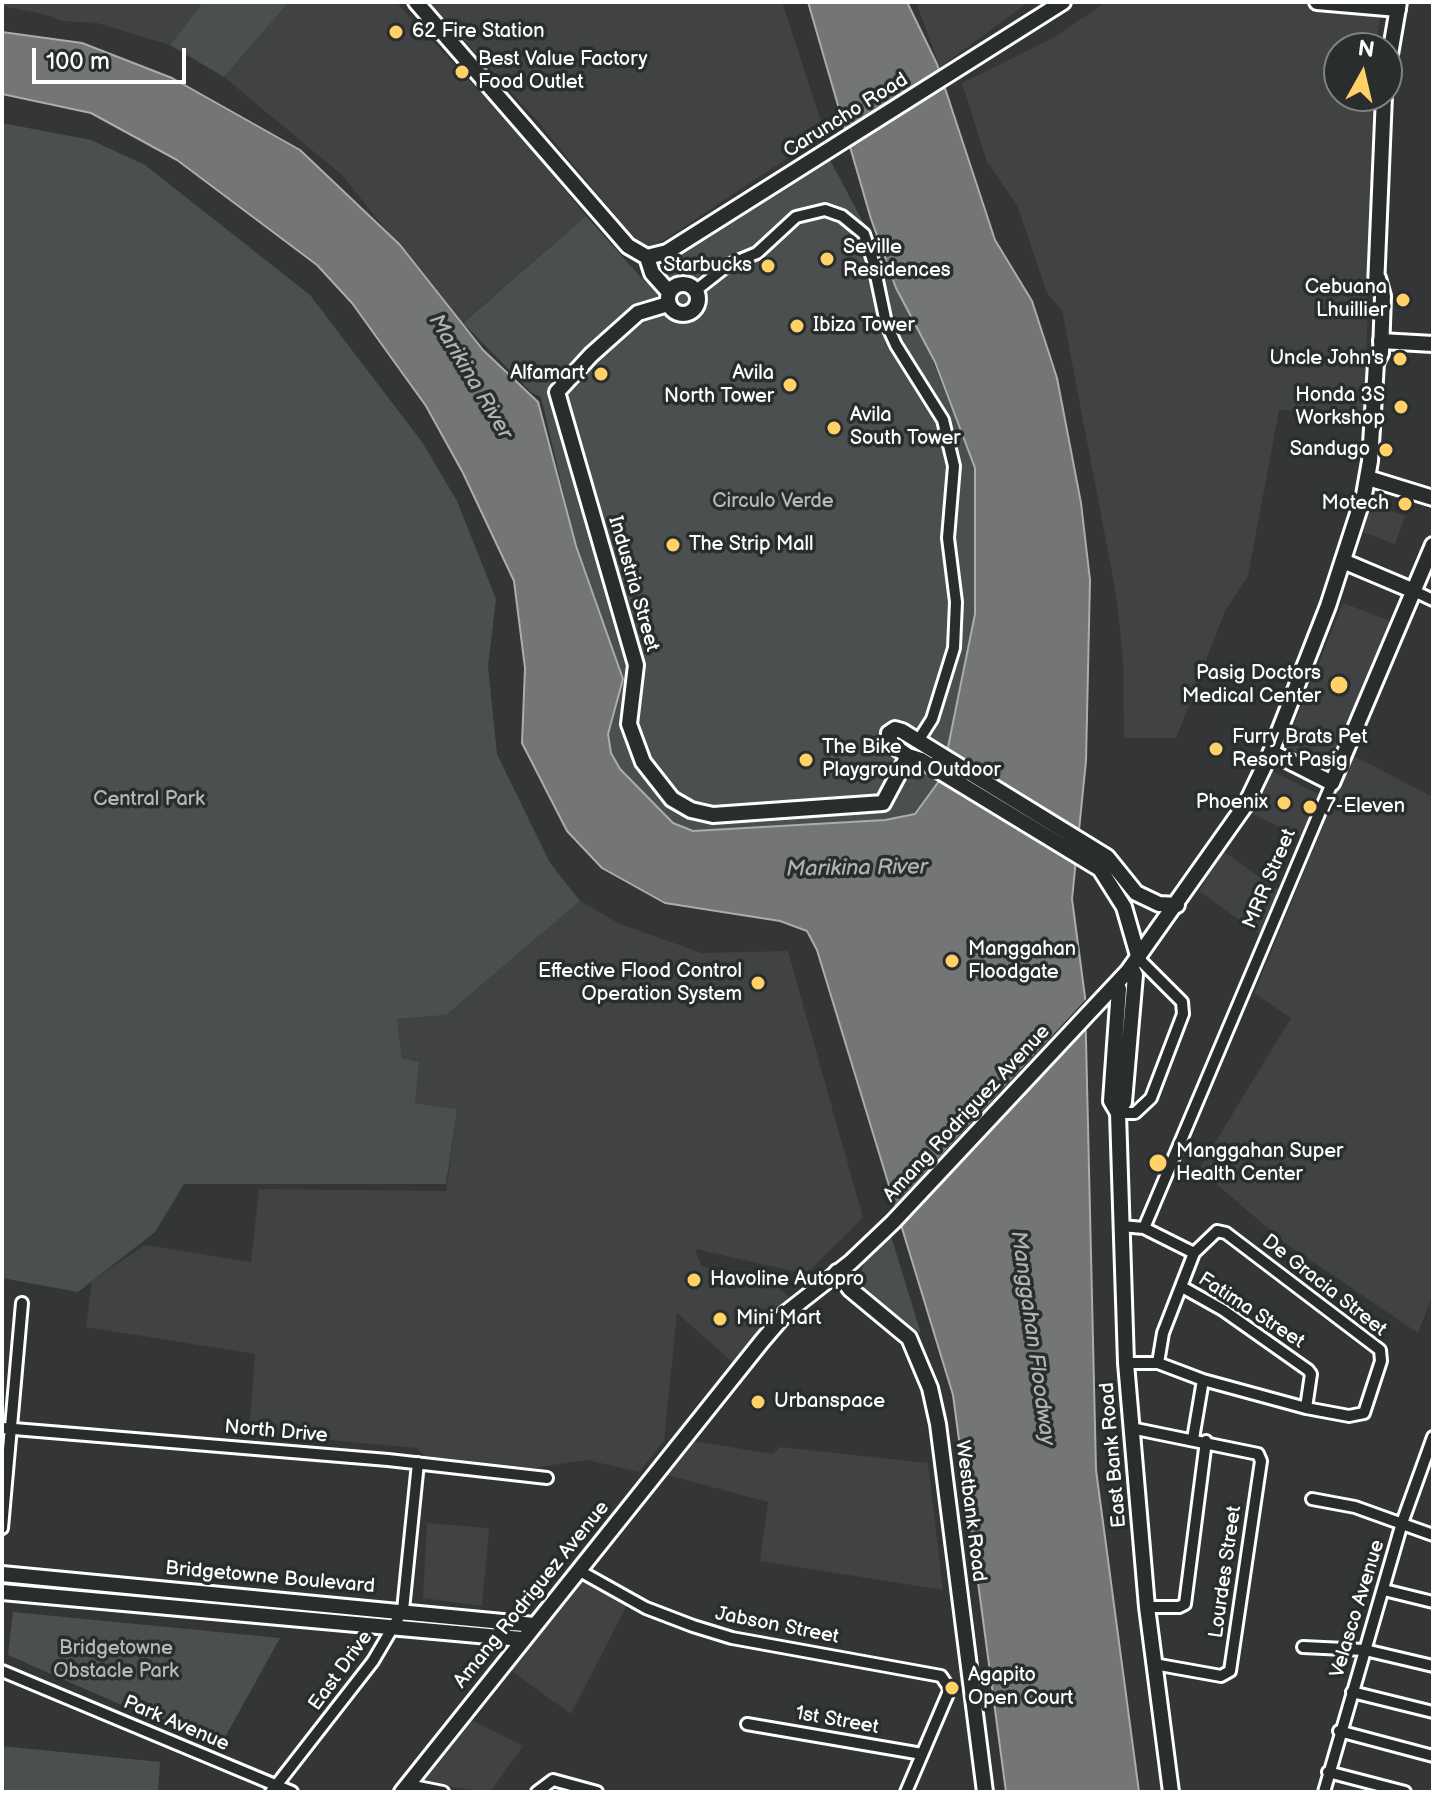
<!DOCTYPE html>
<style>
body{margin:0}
#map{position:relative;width:1435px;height:1794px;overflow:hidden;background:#333536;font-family:"Balsamiq Sans",sans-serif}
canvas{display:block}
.frame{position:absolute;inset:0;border:4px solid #fff;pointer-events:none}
.north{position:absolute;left:1323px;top:32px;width:80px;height:80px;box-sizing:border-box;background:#2a2d2e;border:2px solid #7f8182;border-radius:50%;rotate:8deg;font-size:22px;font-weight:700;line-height:32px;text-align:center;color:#fff}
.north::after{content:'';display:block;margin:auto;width:28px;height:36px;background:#ffd166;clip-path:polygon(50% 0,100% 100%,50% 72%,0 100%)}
.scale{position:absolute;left:32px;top:48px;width:154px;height:36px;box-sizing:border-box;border:4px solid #fff;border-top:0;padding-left:10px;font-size:24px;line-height:28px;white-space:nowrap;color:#fff;-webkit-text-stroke:6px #2a2d2e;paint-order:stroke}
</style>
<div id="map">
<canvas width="1435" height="1794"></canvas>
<div class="frame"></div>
<div class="north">N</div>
<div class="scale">100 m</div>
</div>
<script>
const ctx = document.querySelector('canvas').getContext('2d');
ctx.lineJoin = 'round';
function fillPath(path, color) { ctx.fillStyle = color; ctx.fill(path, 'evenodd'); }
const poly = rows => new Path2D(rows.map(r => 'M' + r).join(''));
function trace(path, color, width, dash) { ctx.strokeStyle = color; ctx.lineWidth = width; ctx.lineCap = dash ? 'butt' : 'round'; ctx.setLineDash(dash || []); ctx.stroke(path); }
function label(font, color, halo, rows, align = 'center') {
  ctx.font = font + ' "Balsamiq Sans",sans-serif'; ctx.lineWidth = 7; ctx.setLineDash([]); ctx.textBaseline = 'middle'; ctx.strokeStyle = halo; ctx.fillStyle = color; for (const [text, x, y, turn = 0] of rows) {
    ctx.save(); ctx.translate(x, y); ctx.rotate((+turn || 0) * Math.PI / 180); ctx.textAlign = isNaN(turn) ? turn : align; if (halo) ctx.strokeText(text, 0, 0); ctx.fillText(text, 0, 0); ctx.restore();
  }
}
const built = poly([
 [2,2,203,2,170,45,97,23,61,21,52,16,2,6],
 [289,2,396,2,524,139,586,216,461,324,342,175,224,77],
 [429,2,782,2,825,133,663,241,647,248,639,245,540,124],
 [916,2,1029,2,940,67],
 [1106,2,1233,2,1241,5,1249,2,1304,2,1333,14,1380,14,1376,48,1339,48,1339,96,1373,96,1365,415,1279,410,1248,576,1225,611,1176,738,1124,738,1123,659,1116,594,1062,310,1047,293,1017,205,987,162,962,83,1056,36],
 [1371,504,1405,516,1395,544,1362,532],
 [1343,603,1393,622,1336,769,1285,747],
 [1352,755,1433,797,1433,1293,1418,1333,1285,1243,1199,1169,1291,1018,1254,993],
 [1272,771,1324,797,1303,838,1248,812],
 [1223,851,1282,893,1263,937,1199,891],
 [580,901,620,924,702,953,788,951,863,1218,806,1274,695,1249,701,1266,771,1282,792,1299,737,1366,677,1313,664,1441,639,1472,587,1460,532,1468,425,1456,417,1448,249,1433,255,1354,86,1327,92,1281,145,1245,251,1262,259,1189,446,1191,457,1109,415,1103,419,1062,402,1058,397,1019,446,1015],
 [693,1441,773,1454,780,1447,928,1463,943,1590,760,1561,768,1502,660,1473],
 [427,1523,489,1528,482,1606,423,1598],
 [582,1577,628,1603,571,1714,509,1669],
 [468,1718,523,1746,490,1792,422,1783]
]);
const green = poly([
 [203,2,289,2,224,77,170,45],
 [2,123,91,140,145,165,310,295,422,442,457,501,496,599,488,666,497,754,550,863,580,901,446,1015,397,1019,402,1058,419,1062,415,1103,457,1109,446,1184,184,1184,155,1232,78,1292,2,1278],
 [830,160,920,329,975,468,975,614,955,720,942,777,915,814,885,820,693,831,673,823,620,769,611,753,608,734,623,679,576,546,541,397,531,392,463,323,586,216,646,283,695,244],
 [891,1236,921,1334,856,1283,866,1259],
 [13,1612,280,1638,219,1748,8,1655],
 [2,1746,160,1762,158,1792,2,1792]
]);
const water = poly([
 [808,2,907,2,937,64,995,240,1032,301,1057,378,1081,503,1090,580,1086,761,1072,899,1085,997,1096,1470,1139,1792,1006,1792,953,1395,817,950,807,931,780,921,665,903,602,868,567,831,522,743,525,668,514,581,463,473,426,406,352,303,317,265,177,160,91,113,2,94,2,32,82,43,172,78,300,150,400,245,483,350,538,402,576,546,623,679,608,734,611,753,620,769,673,823,693,831,885,820,915,814,942,777,975,614,975,468,935,362,896,288,871,219,808,2]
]);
const pier = poly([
 [1089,996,1090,1021,897,1228,891,1209]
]);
const minor = poly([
 [695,291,728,265,757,253,796,217,825,210,842,216,864,234,873,261,886,323,896,345,943,420,954,466,948,538,956,602,954,648,932,719,918,741],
 [1414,591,1433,600],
 [1118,1113,1135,1113,1151,1098,1183,1014,1182,1002,1139,959],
 [1121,1226,1144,1228,1194,1253],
 [1144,1228,1332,783],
 [1217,1231,1226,1233,1380,1350,1381,1361,1364,1413,1349,1416,1306,1408,1203,1380,1158,1363,1163,1333,1194,1253,1217,1231],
 [1182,1287,1223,1310,1308,1370,1311,1374,1306,1408],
 [1126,1363,1158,1363],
 [2,1428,388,1460,547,1478],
 [1131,1428,1258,1454,1261,1461,1230,1671,1221,1676,1154,1664],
 [1193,1439,1203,1380],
 [1312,1499,1355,1507,1433,1535],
 [2,1528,22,1303],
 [578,1570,646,1608,693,1626,732,1638,941,1676,950,1689],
 [1384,1590,1433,1602],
 [1147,1607,1179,1607,1185,1604,1206,1441],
 [1303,1647,1365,1650,1433,1666],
 [2,1671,292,1792],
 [1352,1692,1433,1712],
 [747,1724,922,1754],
 [1339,1731,1433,1756],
 [1328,1772,1405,1792],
 [408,1785,443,1792],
 [271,1792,373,1661,403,1610,418,1463],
 [537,1792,553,1780,597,1792],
 [906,1792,950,1689],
 [1324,1792,1402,1523,1433,1437]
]);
const tertiary = poly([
 [416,2,628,246,647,257,667,252,1063,2],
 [1317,2,1398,9],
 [647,257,652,273,669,292],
 '668 299a15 15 0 1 1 30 0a15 15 0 1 1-30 0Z',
 [668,304,638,313,591,355,557,392,636,665,629,724,643,762,672,799,691,810,713,815,883,803,908,756],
 [1381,341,1433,344],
 [1368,478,1433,498],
 [1343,561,1414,591],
 [1271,752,1332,783,1433,545],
 [1139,959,1124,907,1100,869,921,760,908,756,891,744,889,733,895,729,902,731,1107,857,1136,893,1159,904,1177,905],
 [837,1272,850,1289,909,1338,930,1388,938,1424,985,1792],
 [2,1574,534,1625],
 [2,1592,522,1639]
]);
const secondary = poly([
 [1387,72,1399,2],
 [1376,287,1384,96],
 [1117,984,1119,989,1111,1101,1118,1113,1126,1363,1147,1607,1171,1792],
 [1118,1113,1124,1102,1135,975,1131,967],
 [402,1792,762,1341,786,1313,851,1262,893,1222,1128,971,1246,804,1271,752,1328,606,1364,495,1370,461,1376,363,1381,353,1383,296,1378,278]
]);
const markers = [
 [396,32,8,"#ffd166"],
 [462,72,8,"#ffd166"],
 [827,259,8,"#ffd166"],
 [768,266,8,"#ffd166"],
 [1403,300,8,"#ffd166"],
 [797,326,8,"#ffd166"],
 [1400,359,8,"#ffd166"],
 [601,374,8,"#ffd166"],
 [790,385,8,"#ffd166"],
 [1401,407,8,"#ffd166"],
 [834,428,8,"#ffd166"],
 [1386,450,8,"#ffd166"],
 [1405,504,8,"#ffd166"],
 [673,545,8,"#ffd166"],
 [1339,685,10,"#ffd166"],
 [1216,749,8,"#ffd166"],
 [806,760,8,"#ffd166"],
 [1284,803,8,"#ffd166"],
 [1310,807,8,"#ffd166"],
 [952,961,8,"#ffd166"],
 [758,983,8,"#ffd166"],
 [1158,1163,10,"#ffd166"],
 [694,1280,8,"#ffd166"],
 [720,1319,8,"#ffd166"],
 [758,1402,8,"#ffd166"],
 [952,1688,8,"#ffd166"]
];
const poiNames = [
 ["62 Fire Station",412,32],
 ["Best Value Factory",478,60],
 ["Food Outlet",478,83],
 ["Seville",843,248],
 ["Residences",843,271],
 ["Starbucks",752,266,"right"],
 ["Cebuana",1387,288,"right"],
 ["Lhuillier",1387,311,"right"],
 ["Ibiza Tower",813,326],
 ["Uncle John's",1384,359,"right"],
 ["Alfamart",585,374,"right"],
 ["Avila",774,374,"right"],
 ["North Tower",774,397,"right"],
 ["Honda 3S",1385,396,"right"],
 ["Workshop",1385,419,"right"],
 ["Avila",850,416],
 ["South Tower",850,439],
 ["Sandugo",1370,450,"right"],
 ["Motech",1389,504,"right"],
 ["The Strip Mall",689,545],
 ["Pasig Doctors",1321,674,"right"],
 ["Medical Center",1321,697,"right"],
 ["Furry Brats Pet",1232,738],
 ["Resort Pasig",1232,761],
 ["The Bike",822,748],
 ["Playground Outdoor",822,771],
 ["Phoenix",1268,803,"right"],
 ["7-Eleven",1326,807],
 ["Manggahan",968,950],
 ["Floodgate",968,973],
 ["Effective Flood Control",742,972,"right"],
 ["Operation System",742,995,"right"],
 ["Manggahan Super",1176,1152],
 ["Health Center",1176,1175],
 ["Havoline Autopro",710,1280],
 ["Mini Mart",736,1319],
 ["Urbanspace",774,1402],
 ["Agapito",968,1676],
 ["Open Court",968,1699]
];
const streetNames = [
 ["Caruncho Road",846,116,-32],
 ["Industria Street",633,584,74],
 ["MRR Street",1270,879,-67],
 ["Amang Rodriguez Avenue",967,1114,-47],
 ["De Gracia Street",1324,1286,38],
 ["Fatima Street",1251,1311,33],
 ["North Drive",276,1432,5],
 ["East Bank Road",1114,1455,-95],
 ["Westbank Road",970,1511,83],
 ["Lourdes Street",1226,1572,-82],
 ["Bridgetowne Boulevard",270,1578,5],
 ["Amang Rodriguez Avenue",532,1595,-51],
 ["Velasco Avenue",1358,1609,-73],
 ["Jabson Street",777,1626,11],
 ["East Drive",341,1671,-54],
 ["1st Street",837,1721,10],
 ["Park Avenue",176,1724,23]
];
const parkNames = [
 ["Circulo Verde",773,502],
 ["Central Park",149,800],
 ["Bridgetowne",116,1649],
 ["Obstacle Park",116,1672]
];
const waterNames = [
 ["Marikina River",470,377,59],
 ["Marikina River",857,869,-1],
 ["Manggahan Floodway",1032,1338,82]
];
fillPath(built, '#404243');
fillPath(green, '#4c4f50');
fillPath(water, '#737576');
trace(water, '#abacad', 2);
fillPath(pier, '#333536');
trace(minor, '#fff', 16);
trace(tertiary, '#fff', 20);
trace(secondary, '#fff', 20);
trace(minor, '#2a2d2e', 10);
trace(tertiary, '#2a2d2e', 14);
trace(secondary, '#2a2d2e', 14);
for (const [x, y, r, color] of markers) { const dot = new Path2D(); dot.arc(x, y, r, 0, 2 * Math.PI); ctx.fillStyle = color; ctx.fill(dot); trace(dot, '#2a2d2e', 3); }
label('20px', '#fff', '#2a2d2e', poiNames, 'left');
label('20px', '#fff', '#2a2d2e', streetNames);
label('20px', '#b7b9b9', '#2a2d2e', parkNames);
label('italic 22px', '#b2b3b4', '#2a2d2e', waterNames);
</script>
